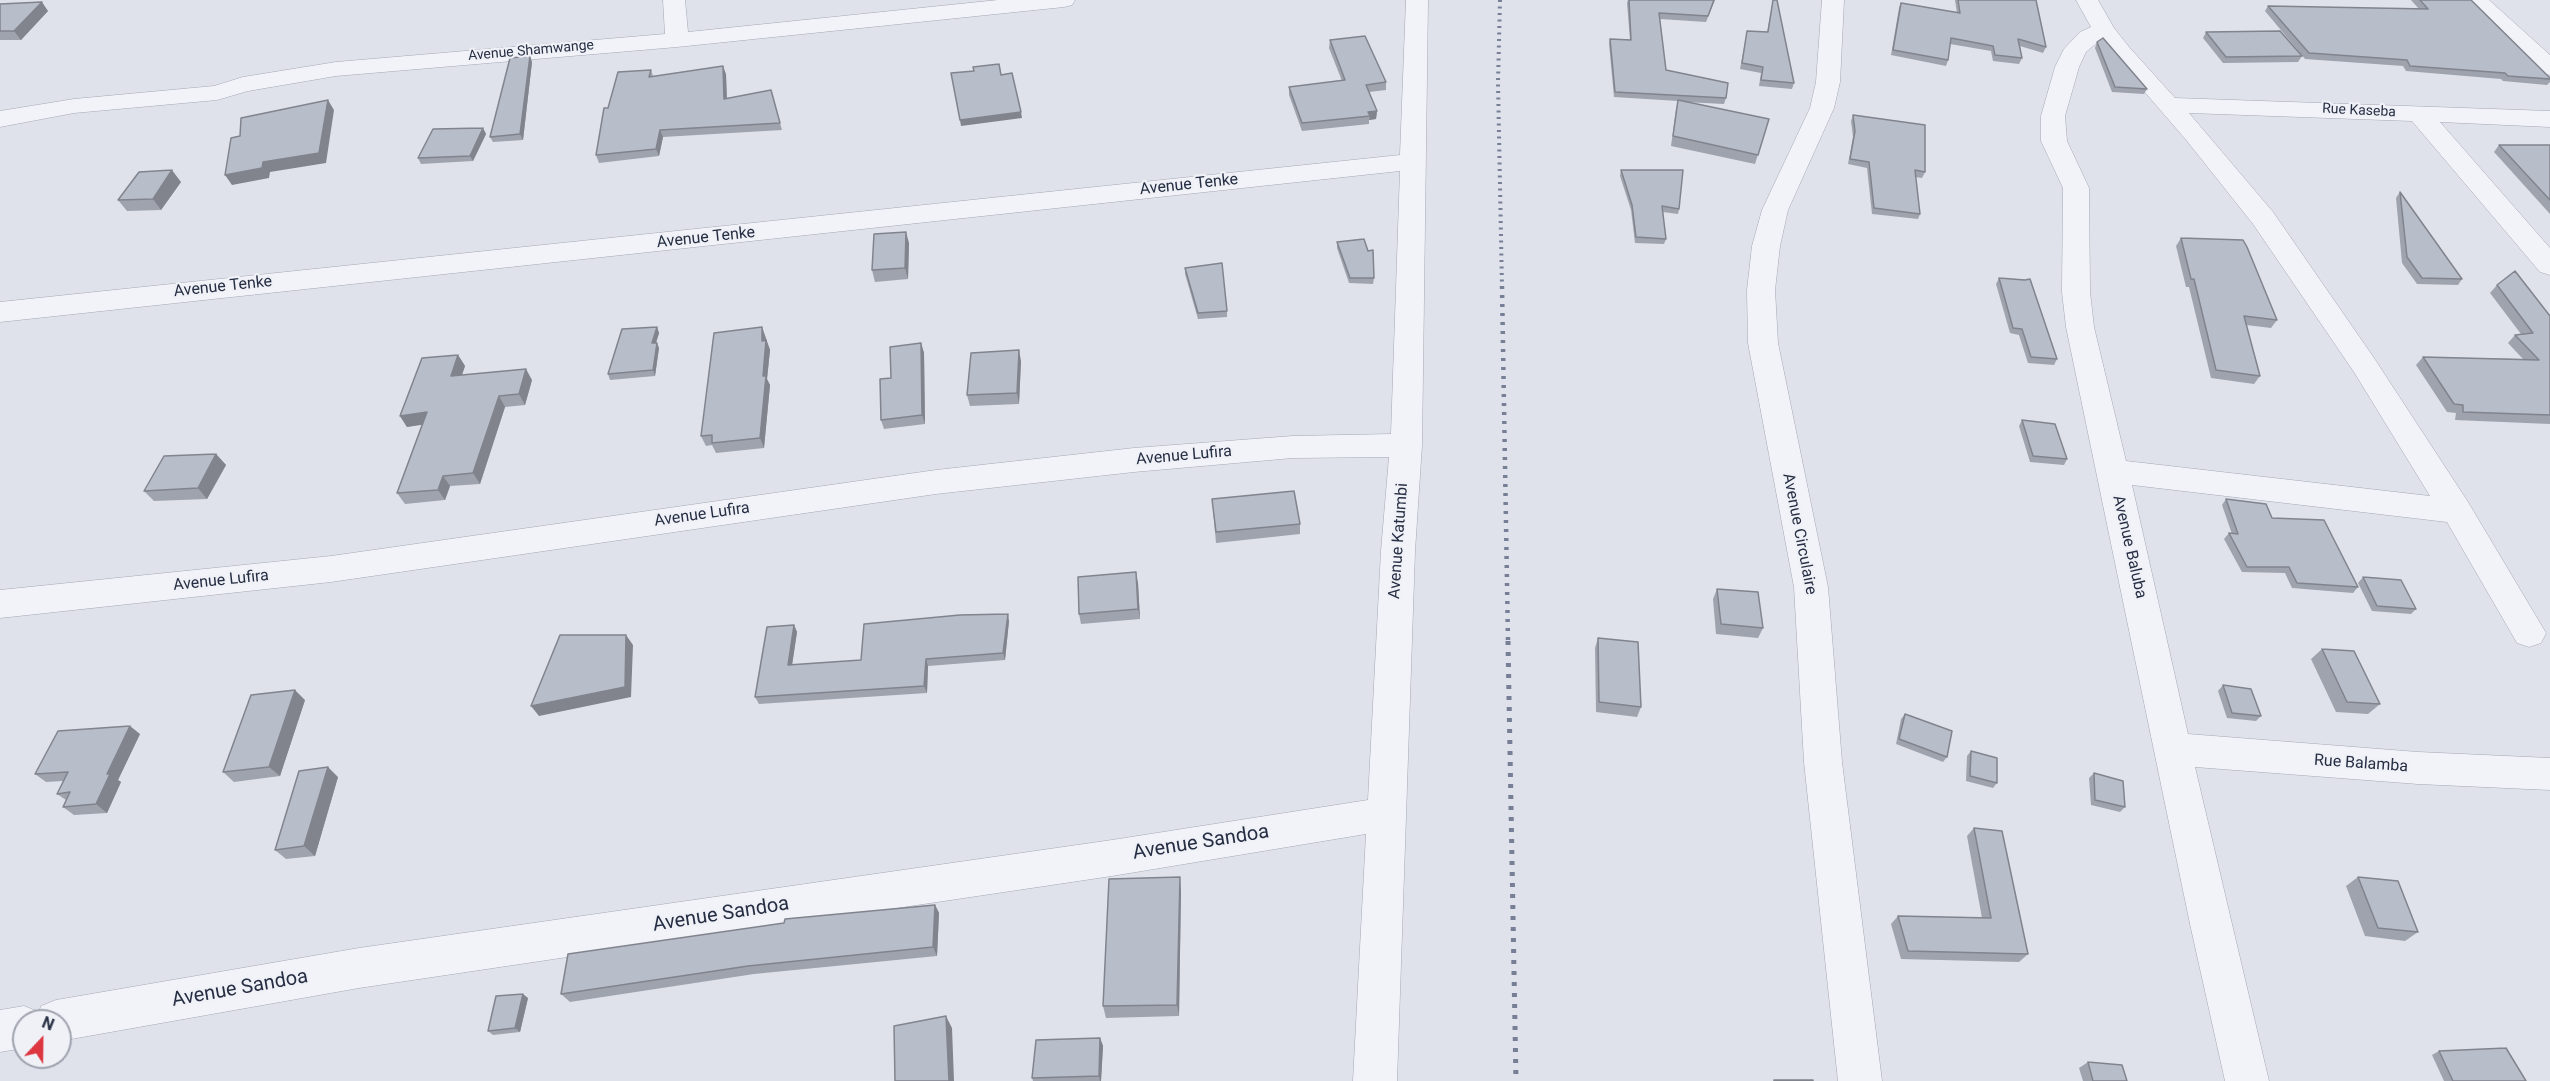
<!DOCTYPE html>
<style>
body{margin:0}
#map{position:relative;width:2550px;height:1081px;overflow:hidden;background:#dfe2ea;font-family:Roboto,sans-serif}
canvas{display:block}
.north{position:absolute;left:12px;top:1009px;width:60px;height:60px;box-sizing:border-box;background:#eff1f7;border:2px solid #9fa3af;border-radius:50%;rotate:22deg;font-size:16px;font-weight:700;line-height:24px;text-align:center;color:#262e43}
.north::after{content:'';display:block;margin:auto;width:21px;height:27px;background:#dd3640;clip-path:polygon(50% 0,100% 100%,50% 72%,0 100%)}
</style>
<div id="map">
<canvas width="2550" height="1081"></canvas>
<div class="north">N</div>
</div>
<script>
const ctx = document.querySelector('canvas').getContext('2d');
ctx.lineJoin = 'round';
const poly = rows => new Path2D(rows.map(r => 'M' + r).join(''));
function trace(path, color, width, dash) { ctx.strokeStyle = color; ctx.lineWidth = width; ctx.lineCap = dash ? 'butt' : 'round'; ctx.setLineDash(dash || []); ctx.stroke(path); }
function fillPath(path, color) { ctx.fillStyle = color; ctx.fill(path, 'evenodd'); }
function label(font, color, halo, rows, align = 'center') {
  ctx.font = font + ' Roboto,sans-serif'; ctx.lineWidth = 4.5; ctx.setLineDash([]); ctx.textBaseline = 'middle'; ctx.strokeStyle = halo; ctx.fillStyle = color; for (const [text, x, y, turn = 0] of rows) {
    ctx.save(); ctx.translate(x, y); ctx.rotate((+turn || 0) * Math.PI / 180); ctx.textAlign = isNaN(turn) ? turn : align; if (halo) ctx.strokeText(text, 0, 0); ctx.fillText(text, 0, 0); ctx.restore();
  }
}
const street = poly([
 [663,0,685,0,688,32,998,0,1075,0,1072,5,1064,7,677,47,336,76,248,91,217,100,74,113,0,127,0,111,74,99,214,86,243,77,336,62,665,34,663,0],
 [1406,0,1428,0,1422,445,1415,551,1397,1081,1353,1081,1366,834,1112,876,359,988,60,1041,60,1021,24,1021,24,1048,0,1052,0,1010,24,1006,39,1012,41,1006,56,1000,359,948,1112,840,1368,800,1381,551,1389,457,1293,458,1134,472,936,494,331,582,0,618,0,590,331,556,936,470,1134,448,1293,436,1391,434,1400,171,0,322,0,302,1400,155,1406,0],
 [1822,0,1844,0,1840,82,1834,108,1788,210,1780,246,1775,290,1778,343,1828,587,1842,762,1882,1081,1838,1081,1804,762,1794,587,1748,343,1747,290,1752,246,1762,210,1810,108,1816,82,1822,0],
 [2076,0,2098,0,2114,28,2129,47,2175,98,2550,111,2550,127,2440,122,2550,248,2550,275,2540,272,2412,121,2189,113,2273,212,2374,358,2468,502,2546,633,2541,643,2529,647,2517,643,2447,522,2132,485,2188,734,2418,752,2550,758,2550,790,2418,784,2195,767,2269,1081,2225,1081,2190,924,2066,327,2062,292,2063,188,2041,141,2041,116,2055,67,2064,49,2080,32,2091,27,2076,0],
 [2100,40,2187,141,2253,224,2354,372,2430,496,2126,461,2094,327,2090,292,2089,188,2067,141,2065,116,2079,67,2086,52,2100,40],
 [2465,0,2489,0,2550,55,2550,75,2542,73,2465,0]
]);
const railFar2 = poly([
 [1500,0,1498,83,1502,287]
]);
const railFar1 = poly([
 [1502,286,1508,642]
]);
const rail = poly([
 [1508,641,1516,1081]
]);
const wall = poly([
 [1628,0,1715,0,1706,22,1660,19,1666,70,1726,98,1724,104,1685,102,1769,119,1755,164,1671,146,1676,109,1678,101,1614,97,1609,44,1610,39,1630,40,1627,3],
 [1773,0,1794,83,1792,89,1759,86,1761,73,1740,69,1747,31,1767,32],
 [1955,0,2036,0,2046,47,2043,53,2020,46,2022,58,2019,64,1993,61,1991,51,1950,44,1948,60,1946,66,1891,55,1899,8,1901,3,1957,13],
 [2411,0,2471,0,2550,78,2550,82,2547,85,2503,81,2501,79,2406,71,2403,66,2305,59,2265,11,2268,6,2419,9],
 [0,4,48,11,21,40,0,40],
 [2206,32,2302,56,2298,62,2223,63,2203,38],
 [1330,40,1386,82,1386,90,1369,92,1377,111,1376,119,1369,120,1369,124,1302,131,1289,95,1289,87,1342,81,1329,48],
 [2097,42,2147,89,2144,94,2112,92,2095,48],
 [532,62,523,140,493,142,490,137],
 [651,70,653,76,726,74,727,99,771,90,782,130,663,137,659,156,599,163,596,155,608,108],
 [1853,115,1925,172,1922,178,1915,177,1920,214,1918,219,1872,214,1867,168,1848,164,1853,137,1851,121],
 [483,128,486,134,473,161,421,164,418,158],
 [2499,145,2550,145,2550,214,2494,152],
 [1621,170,1679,209,1678,214,1663,212,1666,239,1664,244,1635,243,1631,210,1620,176],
 [181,182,161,210,127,211,118,200],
 [2400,192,2462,279,2458,285,2417,284,2402,263,2396,198],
 [2181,238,2277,320,2271,328,2246,325,2260,376,2254,384,2211,378,2189,287,2186,287,2176,246],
 [1337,242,1374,278,1373,284,1349,283,1337,248],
 [909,243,908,279,875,282,872,270],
 [1185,268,1227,311,1227,317,1198,319,1185,274],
 [1999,278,2057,359,2054,365,2028,363,2019,335,2010,333,1996,284],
 [2497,285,2550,316,2550,424,2455,420,2456,413,2447,412,2416,365,2423,357,2523,359,2508,343,2515,335,2521,334,2490,293],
 [657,327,659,333,656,343,659,348,655,376,610,380,608,374],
 [762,327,770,350,767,379,770,385,764,448,716,453,712,445,706,446,701,436],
 [921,343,924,353,925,424,884,429,881,420,891,378],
 [458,355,465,366,462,375,532,380,525,405,505,407,480,484,450,486,445,500,405,504,397,493,422,424,407,427,400,416],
 [1021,361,1019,404,970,406,967,395],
 [2022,420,2067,459,2064,465,2030,462,2019,426],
 [216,454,226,465,207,499,154,501,144,491],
 [1212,499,1300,524,1300,534,1216,543],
 [2226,499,2272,518,2358,587,2353,593,2292,588,2285,573,2242,572,2224,539,2229,533,2232,534,2222,505],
 [2363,577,2416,609,2411,614,2372,611,2358,583],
 [1138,583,1140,619,1081,624,1079,614],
 [1717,589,1763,628,1758,638,1716,634,1713,599],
 [1009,621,1005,660,928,666,927,693,759,704,755,697,794,625,797,632,792,665,861,660],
 [1598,638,1641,707,1637,717,1596,712,1595,648],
 [2322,649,2380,704,2368,714,2336,712,2311,659],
 [2223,685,2261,716,2256,721,2227,718,2218,691],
 [305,700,280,776,234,782,223,772],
 [1905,714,1947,757,1943,762,1896,744,1901,719],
 [140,734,118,780,121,782,107,813,74,815,63,807,66,800,57,794,63,781,46,782,35,774],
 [1971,751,1997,783,1993,788,1966,781,1967,756],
 [2094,773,2125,807,2120,812,2091,805,2089,778],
 [338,777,315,856,286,859,275,850],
 [1974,828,2028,954,2019,962,1901,959,1891,924,1898,916,1982,918,1967,836],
 [2358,877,2418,932,2405,941,2365,936,2346,886],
 [1181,891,1179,1016,1106,1018,1103,1006],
 [935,905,939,913,937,956,754,974,570,1002,561,994],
 [528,998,520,1032,493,1035,488,1031],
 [1100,1038,1103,1046,1101,1081,1033,1081,1032,1078],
 [2439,1051,2526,1081,2444,1081,2432,1055],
 [2088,1062,2127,1081,2083,1081,2079,1068]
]);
const shadedWall = poly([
 [42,2,48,11,21,40,14,31],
 [530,56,532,62,523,140,520,134],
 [723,66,726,74,727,107,724,99],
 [328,100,334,110,326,163,270,172,269,178,232,185,225,175],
 [1377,111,1376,119,1369,120,1370,116,1368,112],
 [1021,112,1022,118,961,126,960,120],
 [483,128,486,134,473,161,470,156],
 [660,130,663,137,659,156,656,149],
 [172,170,181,182,161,210,153,199],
 [906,232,909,243,908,279,905,268],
 [657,327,659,333,654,349,652,343],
 [762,327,770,350,767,379,770,385,764,448,760,438,763,376,762,341],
 [657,343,659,348,655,376,653,370],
 [921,343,924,353,925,424,922,415],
 [1019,350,1021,361,1019,404,1017,393],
 [458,355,465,366,458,386,451,376],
 [526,369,532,380,525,405,519,394],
 [499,396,505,407,480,484,473,473],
 [427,412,434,423,407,427,400,416],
 [216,454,226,465,207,499,198,488],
 [443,476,450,486,445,500,438,490],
 [1136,572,1138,583,1140,619,1138,609],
 [1008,614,1009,621,1005,660,1003,653],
 [794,625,797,632,791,672,788,665],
 [626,635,633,645,631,697,539,716,531,706],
 [926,659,928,666,927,693,924,686],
 [295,690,305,700,280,776,269,767],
 [130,726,140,734,118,780,121,782,107,813,96,804,107,774],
 [328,767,338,777,315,856,304,846],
 [1180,877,1181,891,1179,1016,1177,1005],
 [935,905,939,913,937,956,933,947],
 [523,994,528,998,520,1032,515,1028],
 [946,1016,952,1028,954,1081,949,1081],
 [1100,1038,1103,1046,1101,1081,1100,1081,1099,1076]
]);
const building = poly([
 [1629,0,1714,0,1708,16,1659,13,1666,70,1728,83,1726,98,1615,92,1610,39,1631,40,1629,0],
 [1773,0,1777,0,1794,83,1761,80,1763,67,1742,63,1747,31,1768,32,1773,0],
 [1958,0,2036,0,2046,47,2018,39,2022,58,1995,55,1993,46,1951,38,1948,60,1893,50,1901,3,1960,13,1958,0],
 [2420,0,2471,0,2550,78,2550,79,2508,76,2505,73,2410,66,2407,60,2309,53,2268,6,2428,9,2420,0],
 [42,2,14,31,0,31,0,4,42,2],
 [2280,31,2302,56,2226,57,2206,32,2280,31],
 [1365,36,1386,82,1366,85,1377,111,1368,112,1370,116,1302,123,1289,87,1345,80,1330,40,1365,36],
 [2103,38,2147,89,2115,87,2097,42,2103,38],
 [530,56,520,134,490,137,510,58,530,56],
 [999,64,1001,75,1012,73,1021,112,960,120,951,73,974,71,973,67,999,64],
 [723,66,724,99,771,90,780,123,660,130,656,149,596,155,604,108,608,108,618,72,651,70,649,77,723,66],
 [328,100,319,153,263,162,262,168,225,175,231,138,240,136,241,118,328,100],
 [1678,100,1769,119,1758,155,1673,136,1678,100],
 [1853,115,1925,125,1925,172,1915,170,1920,214,1874,208,1869,162,1850,159,1855,131,1853,115],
 [483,128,470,156,418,158,433,129,483,128],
 [2499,145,2550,145,2550,200,2499,145],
 [172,170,153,199,118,200,139,172,172,170],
 [1621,170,1683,170,1679,209,1662,206,1666,239,1636,237,1632,205,1621,170],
 [2400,192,2462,279,2422,278,2407,257,2400,192],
 [906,232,905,268,872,270,874,234,906,232],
 [2181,238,2243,240,2247,247,2277,320,2244,316,2260,376,2216,370,2194,279,2191,279,2181,238],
 [1364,239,1368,251,1373,250,1374,278,1350,278,1337,242,1364,239],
 [1222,263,1227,311,1198,313,1185,268,1222,263],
 [2515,271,2550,316,2550,415,2463,412,2463,405,2454,404,2423,357,2539,360,2515,335,2533,333,2497,285,2515,271],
 [1999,278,2025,280,2030,279,2057,359,2031,357,2022,329,2013,328,1999,278],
 [657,327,652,343,657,343,653,370,608,374,622,329,657,327],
 [762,327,762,341,766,340,763,376,766,376,760,438,712,443,712,435,701,436,714,333,762,327],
 [921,343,922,415,881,420,880,379,891,378,890,347,921,343],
 [1019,350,1017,393,967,395,971,353,1019,350],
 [458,355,451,376,526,369,519,394,499,396,473,473,443,476,438,490,397,493,427,412,400,416,422,358,458,355],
 [2022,420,2055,424,2067,459,2033,456,2022,420],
 [216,454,198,488,144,491,164,456,216,454],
 [1294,491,1300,524,1216,532,1212,499,1294,491],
 [2226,499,2266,504,2272,518,2324,520,2358,587,2297,583,2289,567,2247,567,2229,533,2238,534,2226,499],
 [1136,572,1138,609,1079,614,1078,577,1136,572],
 [2363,577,2401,580,2416,609,2377,606,2363,577],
 [1717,589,1758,592,1763,628,1721,624,1717,589],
 [1008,614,1003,653,926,659,924,686,755,697,767,627,794,625,788,665,861,660,864,624,960,615,1008,614],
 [560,635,626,635,625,687,531,706,560,635],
 [1598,638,1638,642,1641,707,1599,702,1598,638],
 [2322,649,2354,651,2380,704,2347,702,2322,649],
 [2223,685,2251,689,2261,716,2232,713,2223,685],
 [295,690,269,767,223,772,251,695,295,690],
 [1905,714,1952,731,1947,757,1899,739,1905,714],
 [130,726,107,774,110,774,96,804,63,807,70,792,57,794,68,772,35,774,58,731,130,726],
 [1971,751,1997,758,1997,783,1970,776,1971,751],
 [328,767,304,846,275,850,299,771,328,767],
 [2094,773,2123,781,2125,807,2095,800,2094,773],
 [1974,828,2002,831,2028,954,1908,951,1898,916,1991,918,1974,828],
 [1180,877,1177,1005,1103,1006,1109,879,1180,877],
 [2358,877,2398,881,2418,932,2378,928,2358,877],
 [935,905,933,947,748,966,561,994,568,954,784,923,785,919,935,905],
 [523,994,515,1028,488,1031,496,996,523,994],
 [946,1016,949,1081,895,1081,894,1026,946,1016],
 [1100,1038,1099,1076,1032,1078,1036,1040,1100,1038],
 [2506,1048,2526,1081,2453,1081,2439,1051,2506,1048],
 [2088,1062,2122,1065,2127,1081,2093,1081,2088,1062],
 [1774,1080,1813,1080,1813,1081,1774,1081,1774,1080]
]);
const farStreetnames = [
 ["Avenue Shamwange",531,51,-5],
 ["Rue Kaseba",2359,111,3]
];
const streetNames = [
 ["Avenue Tenke",1189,185,-6],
 ["Avenue Tenke",706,238,-6],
 ["Avenue Tenke",223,287,-6],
 ["Avenue Lufira",1184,456,-5],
 ["Avenue Lufira",702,515,-8],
 ["Avenue Circulaire",1799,534,79],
 ["Avenue Katumbi",1399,541,-86],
 ["Avenue Baluba",2129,547,77],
 ["Avenue Lufira",221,581,-6],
 ["Rue Balamba",2361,764,4]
];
const nearStreetnames = [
 ["Avenue Sandoa",1201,843,-9],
 ["Avenue Sandoa",721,915,-9],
 ["Avenue Sandoa",240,989,-10]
];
trace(street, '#a4a8b5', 1);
fillPath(street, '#f2f3f8');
trace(railFar2, '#767f95', 4, [2, 4.5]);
trace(railFar1, '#767f95', 4.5, [3, 6]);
trace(rail, '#767f95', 5, [4, 7]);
fillPath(wall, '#9ea3ae');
fillPath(shadedWall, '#81848d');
fillPath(building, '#b8bdca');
trace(building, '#81848d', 1.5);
label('14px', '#262e43', '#eff1f7', farStreetnames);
label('16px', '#262e43', '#eff1f7', streetNames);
label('20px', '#262e43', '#eff1f7', nearStreetnames);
</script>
